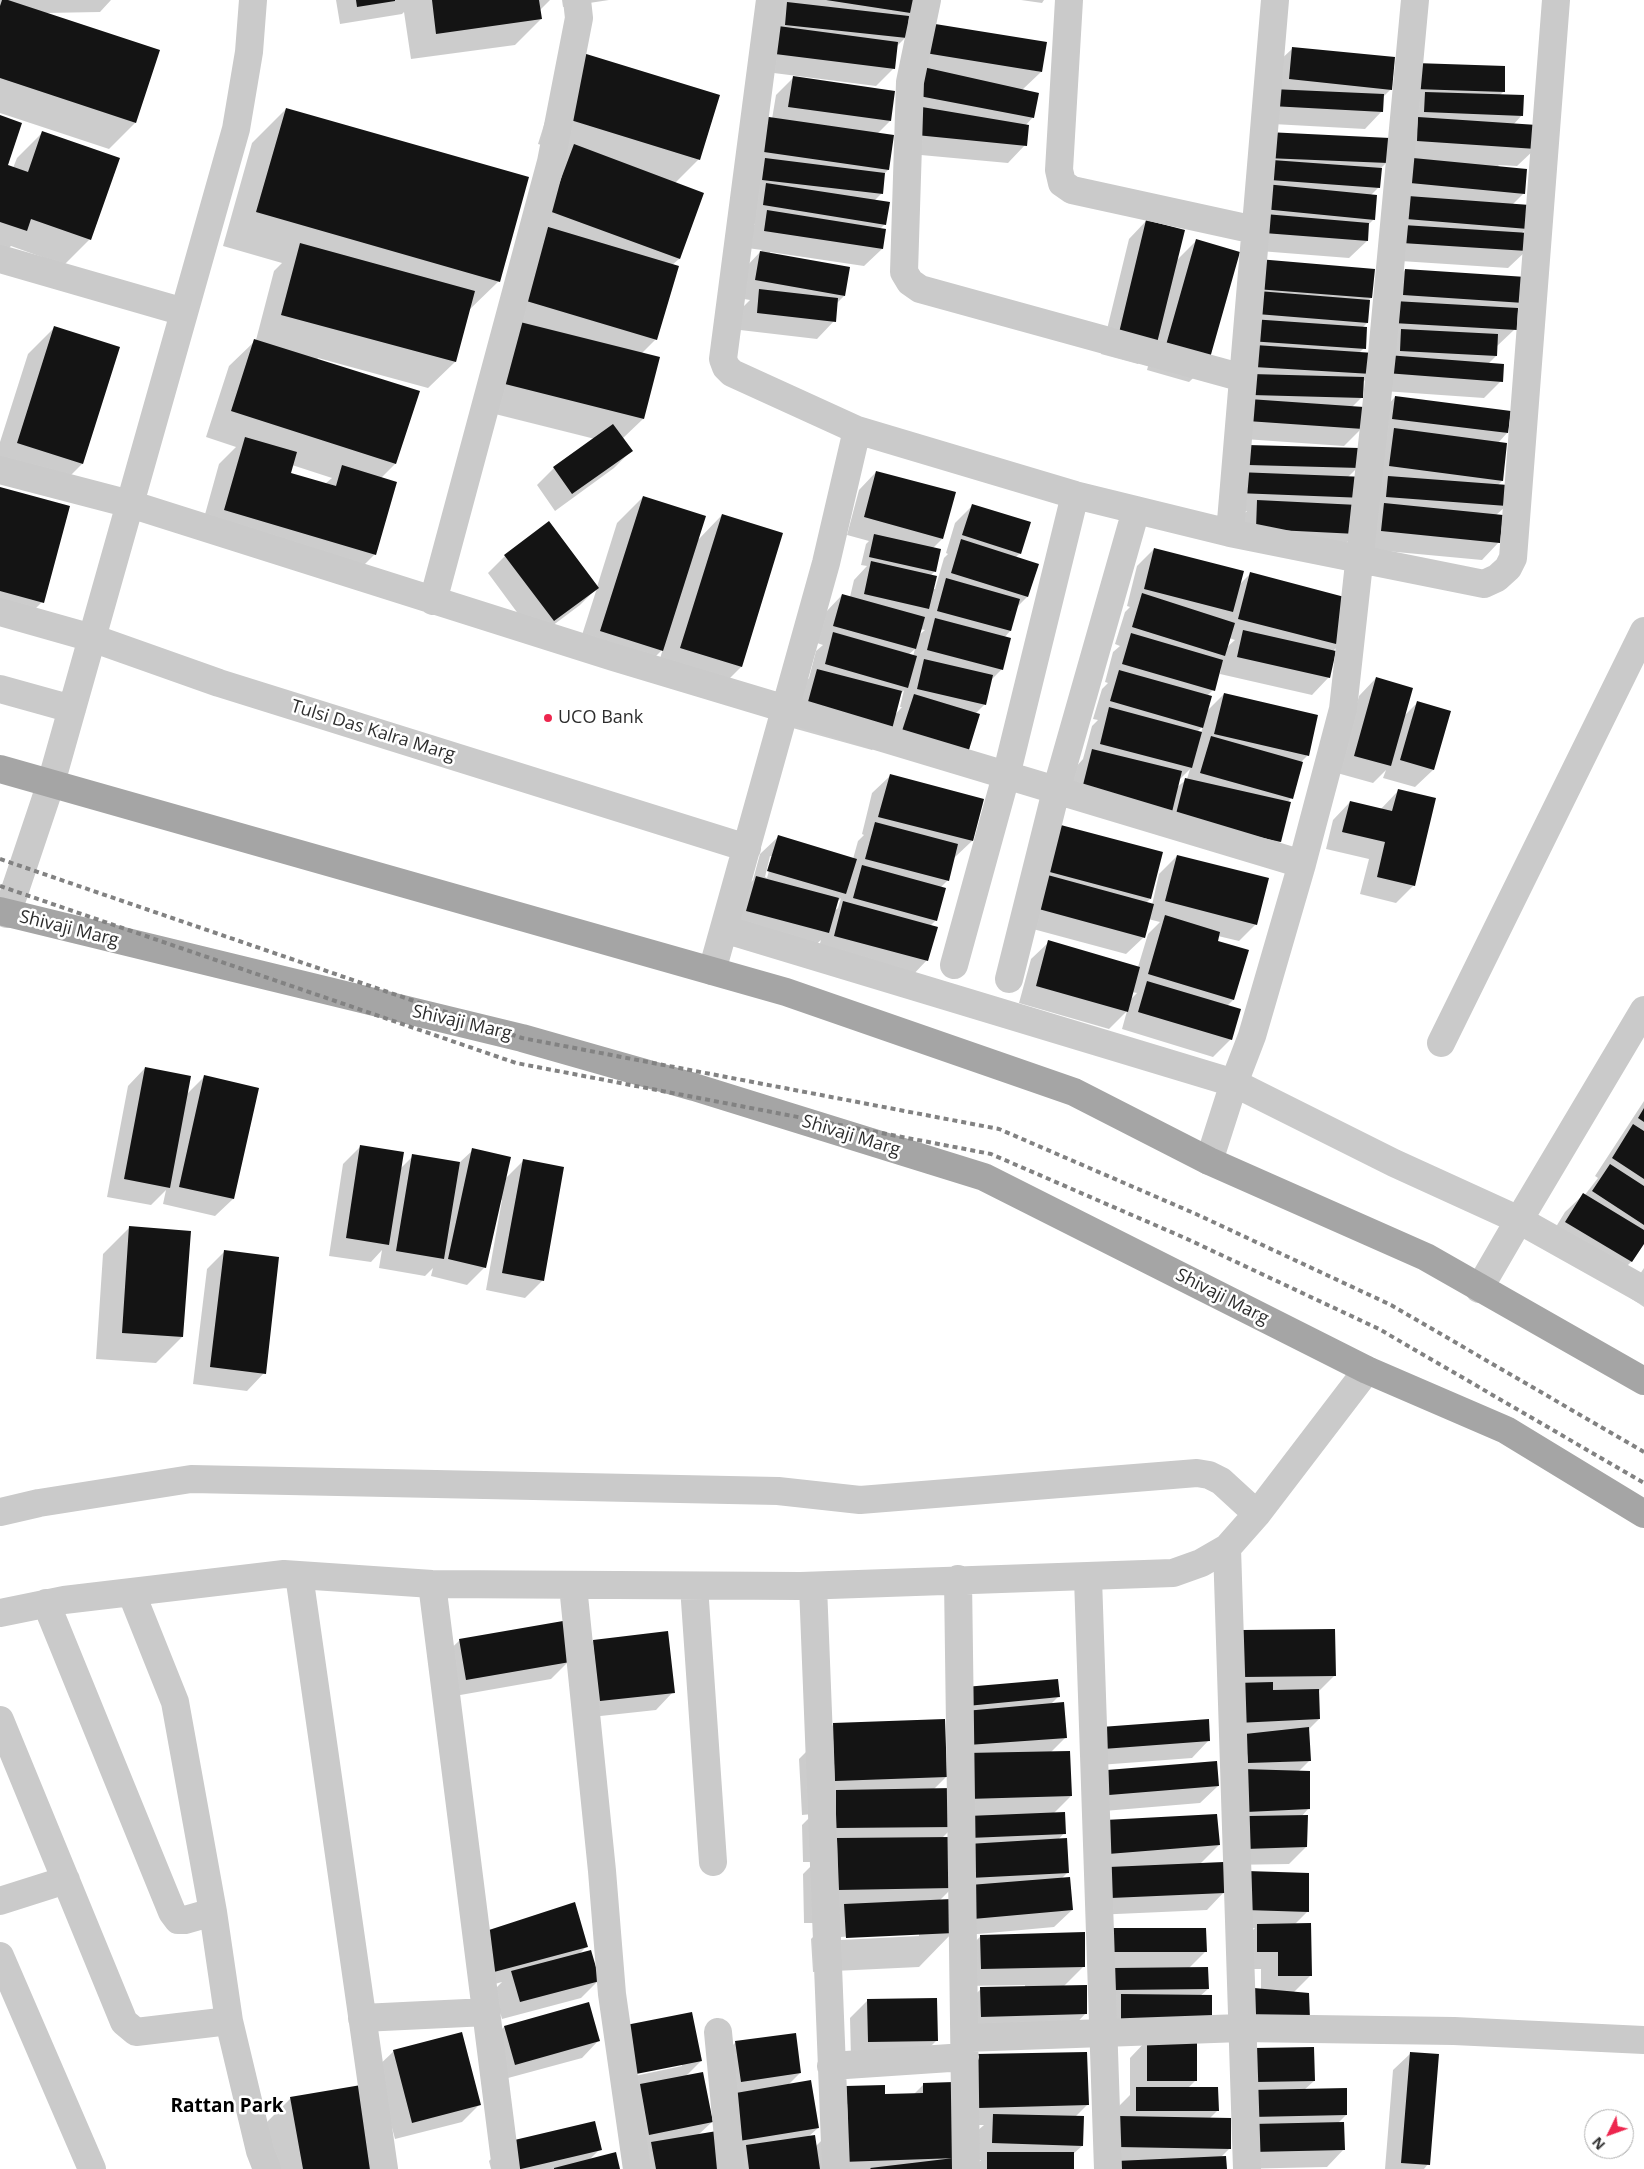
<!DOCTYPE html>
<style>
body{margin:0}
#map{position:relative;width:1644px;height:2169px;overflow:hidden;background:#fff;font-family:"Open Sans",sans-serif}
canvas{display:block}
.north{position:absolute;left:1584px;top:2109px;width:50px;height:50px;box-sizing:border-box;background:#fff;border:1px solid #ababab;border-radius:50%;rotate:228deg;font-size:14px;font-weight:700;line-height:20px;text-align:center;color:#2d2d2d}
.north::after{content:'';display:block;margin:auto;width:18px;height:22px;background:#ed264e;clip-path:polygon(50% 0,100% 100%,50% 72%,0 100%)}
</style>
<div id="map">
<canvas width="1644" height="2169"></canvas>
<div class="north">N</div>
</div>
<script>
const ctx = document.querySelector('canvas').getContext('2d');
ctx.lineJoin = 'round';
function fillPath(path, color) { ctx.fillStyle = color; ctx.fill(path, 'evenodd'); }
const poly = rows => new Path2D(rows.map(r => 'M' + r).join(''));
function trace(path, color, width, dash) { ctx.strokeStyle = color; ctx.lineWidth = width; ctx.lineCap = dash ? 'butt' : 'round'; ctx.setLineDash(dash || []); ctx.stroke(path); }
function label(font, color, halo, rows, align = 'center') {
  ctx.font = font + ' "Open Sans",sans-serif'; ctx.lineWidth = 5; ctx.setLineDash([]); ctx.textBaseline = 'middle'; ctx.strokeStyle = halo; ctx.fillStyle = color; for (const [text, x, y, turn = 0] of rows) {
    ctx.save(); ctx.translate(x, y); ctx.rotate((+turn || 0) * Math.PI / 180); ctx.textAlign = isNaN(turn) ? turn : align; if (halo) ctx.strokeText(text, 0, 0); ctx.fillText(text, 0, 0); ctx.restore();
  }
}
const shadow = poly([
 [0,0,111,0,100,12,45,13,135,123,109,149,0,113],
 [336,0,550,0,540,10,541,19,515,45,411,59,404,12,402,14,340,24],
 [562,0,609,0,563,7],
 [775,0,917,0,915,13,907,21,905,38,896,47,894,68,876,86,758,71],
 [1021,0,1044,0,1042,3],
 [912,42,1041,72,1022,90,1033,117,1025,126,1025,145,1008,163,899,153],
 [1293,48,1391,89,1382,98,1382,111,1365,129,1254,123,1275,65],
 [793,78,890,121,877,134,888,170,884,174,882,193,874,201,885,224,880,229,882,249,864,266,770,252,770,254,844,296,837,303,834,321,817,339,740,330,742,308,750,300,738,298,743,270,762,250,747,248,750,229,755,224,746,222,745,197,772,119,776,95],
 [558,80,699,159,675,183,703,194,679,259,672,265,656,339,641,354,643,419,622,439,631,451,614,468,555,511,537,485,554,468,595,439,479,410,548,172,567,153,538,144],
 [1398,82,1504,91,1499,96,1522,115,1513,125,1535,149,1517,166,1498,165,1524,193,1512,205,1527,228,1522,233,1526,251,1508,268,1385,260],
 [286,109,499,281,468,311,455,362,428,388,318,358,317,360,418,392,395,464,381,478,375,554,349,580,199,536,219,464,236,447,206,437,229,366,256,340,274,271,282,263,223,246,252,143],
 [292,465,332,478,325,484,289,473],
 [0,116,6,166,13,168,17,158,43,132,90,239,64,265,11,246,0,256],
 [1250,151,1387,162,1380,169,1379,187,1371,195,1374,219,1368,225,1367,241,1349,258,1247,250],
 [1146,221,1176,261,1197,240,1207,365,1189,382,1147,370,1153,348,1138,364,1101,354,1129,239],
 [1405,270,1523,303,1517,309,1515,329,1496,347,1496,356,1488,364,1501,381,1484,398,1369,390,1370,375,1363,382,1362,397,1352,407,1362,428,1344,446,1230,438,1241,278,1371,298,1368,301,1367,323,1362,328,1364,348,1359,353,1372,354,1388,288],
 [54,328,82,464,56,490,0,472,0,442,28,354],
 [1395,397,1507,433,1498,443,1502,481,1497,486,1506,506,1496,515,1499,542,1482,560,1364,549,1378,415],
 [1231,464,1358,467,1348,477,1365,478,1356,533,1338,551,1239,546,1240,518,1247,511,1220,510],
 [876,472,942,539,932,549,935,571,930,576,933,589,935,589,944,558,948,554,946,553,955,523,973,505,1020,553,1015,558,1027,597,1017,607,1010,631,1004,638,1002,669,991,680,985,704,975,714,967,753,891,731,872,750,789,727,799,688,809,678,816,651,823,645,817,643,825,613,842,595,850,597,854,580,867,566,861,565,866,544,869,541,847,535,859,490],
 [920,629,925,630,918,636],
 [915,649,913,656,908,655],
 [904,690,900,707,902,707,894,716,900,695],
 [0,488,42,602,16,628,0,624],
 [643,497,697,541,722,515,741,667,715,693,655,674,663,649,636,676,575,657,597,588,580,605,536,638,488,573,505,556,597,587,617,523],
 [1154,549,1239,585,1250,574,1339,645,1332,652,1329,677,1312,695,1220,674,1221,668,1219,668,1213,690,1207,696,1206,712,1224,694,1307,756,1300,763,1291,798,1288,802,1280,842,1263,859,1158,835,1162,820,1065,807,1075,768,1083,759,1092,726,1098,720,1093,719,1102,689,1108,683,1105,682,1113,652,1120,646,1115,644,1125,612,1130,607,1127,606,1137,566],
 [1229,638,1235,640,1226,648],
 [1203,726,1201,733,1197,732],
 [1190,769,1187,779,1176,788,1178,781],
 [1376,678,1404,716,1418,702,1449,712,1433,770,1415,787,1383,778,1386,770,1373,783,1337,773,1359,696],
 [890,776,972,841,954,858,948,880,940,888,936,920,930,926,927,960,910,978,817,953,821,940,810,950,730,929,738,895,753,880,760,854,778,837,853,859,858,841,864,835,862,834,872,793],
 [770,856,773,856,767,878,765,877],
 [841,898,838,908,833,912,836,903],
 [1398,791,1414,885,1396,903,1360,894,1369,859,1326,849,1333,820,1350,802,1380,810],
 [1040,843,1150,899,1146,903,1152,905,1159,874,1177,856,1256,924,1239,941,1218,936,1216,942,1233,1000,1227,1006,1231,1039,1213,1057,1122,1029,1127,1011,1109,1029,1019,1003,1031,959,1049,942,1138,967,1148,934,1160,922,1148,919,1144,937,1126,954,1018,925],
 [1132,992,1137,993,1130,1000],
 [145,1068,186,1095,204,1077,233,1199,215,1216,163,1204,166,1190,151,1205,107,1197,128,1086],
 [1644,1101,1644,1241,1631,1262,1614,1279,1548,1240,1565,1212,1583,1195,1584,1196,1598,1178,1595,1176],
 [361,1146,400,1169,413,1156,459,1163,473,1150,504,1180,524,1160,542,1281,525,1298,486,1290,502,1200,500,1199,485,1267,467,1285,431,1276,433,1268,425,1276,379,1268,382,1250,371,1262,329,1256,343,1164],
 [129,1228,182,1337,156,1363,96,1359,103,1254],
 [224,1252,264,1373,247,1391,193,1384,207,1269],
 [1644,1268,1644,1307,1626,1295],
 [460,1640,568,1662,551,1679,449,1697,442,1657],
 [593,1641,673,1692,656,1710,582,1718,576,1658],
 [1225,1649,1335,1675,1318,1692,1319,1719,1308,1730,1310,1760,1298,1772,1308,1809,1301,1817,1306,1847,1289,1864,1228,1865],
 [1058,1697,1050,1705,1066,1737,1051,1752,1071,1796,1053,1814,1064,1833,1058,1840,1068,1872,1061,1879,1072,1910,1054,1927,956,1936,955,1930,919,1967,813,1972,811,1939,827,1923,804,1923,803,1874,815,1862,803,1862,802,1825,813,1814,802,1815,799,1759,833,1725,946,1777,933,1790,950,1790,948,1706],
 [954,1826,951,1839,941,1839],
 [952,1888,951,1900,939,1901],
 [919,1933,919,1936,840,1940,840,1937],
 [1209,1740,1192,1758,1086,1766,1084,1746],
 [1107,1771,1218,1786,1200,1803,1092,1812],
 [1088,1839,1219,1845,1200,1864,1224,1892,1207,1910,1094,1915],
 [1230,1890,1308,1911,1294,1925,1311,1975,1293,1993,1261,1990,1261,1969,1240,1969,1240,1943,1255,1928,1229,1927],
 [981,1936,1084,1966,1064,1986,1086,2013,1069,2031,964,2034,963,2006,981,1989,1025,1987,1025,1985,964,1986,963,1953],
 [587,1946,578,1955,598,1981,581,1998,502,2019,494,1990,502,1982,477,1989,472,1948],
 [1096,1947,1205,1952,1188,1969,1208,1989,1200,1996,1193,2040,1196,2080,1188,2088,1218,2110,1209,2119,1230,2148,1220,2158,1225,2169,1109,2169,1119,2106,1130,2095,1130,2058,1148,2039,1104,2038,1117,1969,1095,1969],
 [867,2001,936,2041,919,2058,851,2059,850,2018],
 [588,2003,599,2040,582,2058,497,2081,487,2044,504,2027],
 [735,2043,800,2073,787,2086,818,2128,808,2137,815,2147,822,2140,821,2113,884,2095,914,2094,924,2084,953,2083,953,2169,636,2169,609,2044,701,2061,685,2077,712,2122,698,2135,717,2132,718,2060],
 [682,2064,682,2066,630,2077,629,2074],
 [1254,2049,1314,2081,1304,2090,1346,2115,1337,2124,1344,2149,1327,2167,1235,2169],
 [394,2051,480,2104,462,2122,395,2139,376,2068],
 [1411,2053,1428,2164,1424,2169,1385,2169,1393,2070],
 [960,2073,1088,2104,1075,2117,1082,2146,1072,2155,1073,2169,972,2169,981,2160,976,2160,976,2132,984,2125,961,2125],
 [291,2098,382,2169,273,2169,265,2124],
 [507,2143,600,2149,589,2160,619,2169,491,2169,489,2161]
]);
const building = poly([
 [2,0,8,0,160,50,136,123,0,78,0,6],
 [356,0,395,0,395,1,357,7],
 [432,0,539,0,542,19,436,34],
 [826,0,918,0,917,14],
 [787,2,909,16,907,38,785,25],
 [929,23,1047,42,1042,72,925,53],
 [778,26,898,42,895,69,775,54],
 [1292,47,1395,57,1392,90,1289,79],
 [583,53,720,95,700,160,564,118],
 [1415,63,1505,66,1505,92,1414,89],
 [923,67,1039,93,1034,118,919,96],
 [793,76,895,91,891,121,788,107],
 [1272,89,1384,94,1383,112,1271,106],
 [1425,92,1524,95,1523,116,1424,112],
 [916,106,1029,125,1027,146,916,135],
 [286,108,529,177,500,282,256,212],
 [0,115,22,123,8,165,28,172,42,131,120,158,91,240,31,219,27,231,0,222],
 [762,116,894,135,889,170,757,151],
 [1418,117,1537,125,1536,149,1417,141],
 [1267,132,1390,138,1388,163,1266,158],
 [574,144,704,193,680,259,549,211],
 [765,158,885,173,883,194,762,180],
 [1413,158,1527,169,1525,194,1410,183],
 [1272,160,1382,168,1380,188,1270,180],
 [766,183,890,202,886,225,763,205],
 [1265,184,1377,195,1375,220,1263,209],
 [1408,196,1530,205,1528,229,1406,219],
 [767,210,886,229,883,249,764,231],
 [1265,214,1369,223,1368,241,1264,233],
 [1146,220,1185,230,1156,347,1118,337],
 [1403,225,1529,233,1527,251,1402,243],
 [545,226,679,266,657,340,523,300],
 [1196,239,1240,252,1208,365,1164,352],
 [300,243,475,291,456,362,281,315],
 [760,251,850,267,845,296,755,280],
 [1258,259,1375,269,1372,298,1256,289],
 [1405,269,1526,277,1524,303,1403,295],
 [759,289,838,298,836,322,757,313],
 [1258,291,1370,300,1368,323,1257,314],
 [1394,301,1518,308,1517,330,1393,323],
 [1251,319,1367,327,1366,349,1249,341],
 [520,322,660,357,644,419,505,384],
 [54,326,120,347,83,464,17,443],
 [1401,329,1498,334,1497,356,1400,351],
 [254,339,420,391,396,464,231,411],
 [1255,345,1374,353,1372,374,1254,367],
 [1387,355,1504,364,1503,382,1386,373],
 [1251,374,1364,377,1363,398,1251,395],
 [1395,396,1511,411,1508,433,1392,419],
 [1249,399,1364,407,1363,429,1247,421],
 [613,424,633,451,572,494,553,467],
 [1394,428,1507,443,1503,481,1389,466],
 [245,437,297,452,291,473,336,486,342,465,397,482,376,555,224,510],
 [1248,445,1359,448,1360,468,1248,465],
 [876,471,956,492,943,539,864,517],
 [1237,472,1366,477,1365,498,1237,493],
 [1388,476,1508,485,1507,506,1386,497],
 [0,487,70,506,44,603,0,591],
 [643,496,706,516,663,651,600,631],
 [1257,500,1358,505,1357,534,1256,529],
 [1384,503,1503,515,1500,543,1381,531],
 [972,504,1031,522,1021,554,962,535],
 [722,514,783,533,742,667,680,648],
 [549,521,599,588,554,621,504,555],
 [874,534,941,549,936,572,869,557],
 [961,539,1039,564,1028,597,951,573],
 [1154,548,1244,571,1233,612,1144,589],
 [871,561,937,576,929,609,864,594],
 [1250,572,1352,599,1340,645,1238,619],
 [946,578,1020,599,1011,631,937,611],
 [1142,593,1235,623,1225,656,1132,627],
 [842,594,925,617,916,649,833,626],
 [935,618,1011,638,1003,670,927,650],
 [1243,630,1336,651,1330,678,1237,657],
 [833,632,917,656,908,688,825,664],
 [1131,633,1223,660,1215,691,1122,664],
 [924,659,993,675,986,705,917,689],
 [817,669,902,691,891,733,806,709],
 [1119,670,1212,696,1203,728,1110,701],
 [1376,677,1413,688,1391,766,1354,756],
 [1224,693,1318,715,1309,756,1214,734],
 [914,694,980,714,968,753,901,734],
 [1417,701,1451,711,1434,770,1400,760],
 [1109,707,1202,732,1192,768,1100,744],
 [1211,736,1303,762,1293,799,1200,773],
 [1092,749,1182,771,1172,812,1082,789],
 [890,774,984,799,973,841,878,817],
 [1185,778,1291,802,1281,842,1175,818],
 [1398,789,1436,798,1415,886,1377,877,1385,842,1342,832,1350,801,1392,811],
 [875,822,958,844,949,881,865,859],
 [1057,824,1163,852,1151,899,1046,871],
 [778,835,857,859,846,894,767,871],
 [1177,855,1269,878,1257,925,1165,901],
 [862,865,946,888,937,921,853,898],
 [1044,874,1154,904,1145,938,1035,908],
 [756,876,839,898,829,933,746,911],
 [843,901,938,927,928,961,834,936],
 [1165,915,1220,932,1218,941,1249,950,1234,1000,1148,974],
 [1048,940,1140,967,1128,1012,1036,986],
 [1147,981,1241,1009,1232,1040,1138,1012],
 [145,1067,191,1076,170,1188,124,1179],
 [204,1075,259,1088,234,1199,179,1187],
 [1644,1108,1644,1122,1638,1118],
 [1633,1124,1644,1131,1644,1179,1612,1158],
 [360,1145,404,1152,389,1245,346,1238],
 [472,1148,511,1157,486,1268,448,1259],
 [412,1154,460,1162,444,1259,396,1251],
 [523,1159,564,1167,544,1281,502,1273],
 [1610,1164,1644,1186,1644,1225,1592,1191],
 [1583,1193,1644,1230,1644,1244,1632,1262,1565,1222],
 [129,1226,191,1231,183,1337,122,1333],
 [224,1250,279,1257,266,1374,210,1367],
 [563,1621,570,1662,466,1680,459,1639],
 [1335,1629,1336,1676,1243,1677,1242,1630],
 [668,1631,675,1693,600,1701,593,1640],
 [1058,1679,1060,1697,967,1706,965,1687],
 [1273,1682,1273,1690,1319,1689,1320,1719,1237,1723,1236,1683],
 [1064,1702,1067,1738,968,1745,965,1711],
 [945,1719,947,1777,835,1781,833,1723],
 [1209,1719,1210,1741,1103,1749,1101,1727],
 [1309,1727,1311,1761,1248,1763,1245,1734],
 [1070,1751,1072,1796,967,1799,966,1753],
 [1217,1761,1219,1786,1109,1795,1107,1770],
 [1242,1769,1310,1771,1310,1809,1246,1812],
 [954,1788,955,1827,836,1828,836,1790],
 [1065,1812,1066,1834,969,1838,968,1816],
 [1217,1814,1220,1845,1108,1854,1105,1820],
 [1308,1815,1307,1847,1245,1849,1249,1816],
 [952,1837,953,1888,838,1890,837,1838],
 [1067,1838,1069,1873,970,1878,968,1844],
 [1224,1862,1225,1893,1111,1898,1109,1867],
 [1247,1871,1309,1873,1309,1912,1246,1910],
 [1070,1877,1073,1910,973,1919,970,1885],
 [952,1899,954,1933,846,1938,844,1904],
 [575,1902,588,1947,494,1972,489,1930],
 [1311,1923,1312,1976,1278,1976,1278,1952,1257,1952,1257,1924],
 [1113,1928,1206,1928,1207,1952,1112,1952],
 [1085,1932,1085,1967,981,1969,980,1935],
 [591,1950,600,1981,520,2002,511,1971],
 [1208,1967,1209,1989,1115,1990,1115,1968],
 [1087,1985,1087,2014,981,2017,980,1987],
 [1254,1988,1309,1993,1310,2020,1252,2018],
 [1121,1994,1212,1995,1212,2023,1121,2021],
 [937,1998,938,2041,868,2042,867,1999],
 [589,2002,600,2041,515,2065,504,2026],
 [692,2012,702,2061,636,2074,626,2025],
 [462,2032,481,2105,412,2123,393,2050],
 [796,2033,801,2073,741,2082,735,2041],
 [1147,2039,1197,2039,1197,2081,1147,2081],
 [1314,2047,1315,2081,1255,2082,1254,2048],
 [1087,2052,1089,2105,978,2108,977,2054],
 [1410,2052,1439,2054,1430,2165,1401,2163],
 [703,2072,713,2122,649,2135,640,2084],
 [811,2080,819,2128,739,2141,730,2094],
 [954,2082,957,2158,842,2162,840,2120,848,2120,846,2086,885,2085,885,2094,923,2093,923,2083],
 [367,2084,383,2169,303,2169,290,2097],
 [1136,2087,1218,2087,1219,2111,1136,2111],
 [1347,2088,1347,2115,1251,2117,1251,2090],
 [993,2114,1084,2116,1083,2146,992,2143],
 [1119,2116,1231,2118,1231,2149,1118,2147],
 [595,2121,602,2150,521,2169,513,2169,506,2142],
 [1344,2122,1345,2150,1252,2152,1252,2124],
 [717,2131,723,2169,656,2169,651,2142],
 [815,2135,820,2169,749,2169,746,2145],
 [616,2152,620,2169,554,2169,554,2168],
 [987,2152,1074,2152,1074,2169,987,2169],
 [1226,2156,1227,2169,1116,2169,1116,2161],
 [954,2158,955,2169,871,2169,870,2168]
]);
const minor = poly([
 [770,0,723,359,726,367,732,373,857,430,1075,495,1230,533,1484,584,1497,578,1508,568,1513,558,1556,0],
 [927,0,910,82,904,272,910,282,920,289,1243,378],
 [1069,0,1059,170,1062,183,1072,190,1255,230],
 [0,259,184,312],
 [0,470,130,504,613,657,1302,864],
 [1230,533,1275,0],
 [433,601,551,162,579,18,577,0],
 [0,612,92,638,219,683,747,848],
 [0,689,72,709],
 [7,914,51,783,236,129,249,52,253,0],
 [724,929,1234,1083,1394,1163,1519,1220,1644,1010],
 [954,965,1006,776,1075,495],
 [712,971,826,563,857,430],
 [1009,979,1056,791,1136,510],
 [1441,1043,1644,631],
 [1209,1161,1234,1083,1252,1036,1302,864,1343,709,1382,354,1415,0],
 [1479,1289,1519,1220,1644,1290],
 [0,1512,39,1503,191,1479,778,1491,860,1500,1197,1473,1209,1475,1221,1481,1257,1514],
 [1227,1548,1247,2169],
 [299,1575,384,2169],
 [1088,1578,1108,2169],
 [958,1579,966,2169],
 [432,1584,506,2169],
 [573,1586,602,1871,612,1994,637,2169],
 [694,1586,713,1862],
 [813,1586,836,2169],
 [131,1592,175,1702,213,1912,229,2021,260,2151,267,2169],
 [46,1603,172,1912,178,1920,185,1920,213,1912],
 [0,1613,64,1600,284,1574,432,1584,801,1586,1173,1573,1201,1563,1227,1548,1257,1514,1367,1370],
 [0,1720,124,2022,136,2032,229,2021],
 [0,1901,66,1880],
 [0,1956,92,2169],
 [362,2018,487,2012],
 [718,2032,731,2169],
 [965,2038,1241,2028,1454,2031,1644,2040],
 [831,2066,965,2057]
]);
const major = poly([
 [0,769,786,992,1074,1092,1209,1161,1426,1257,1644,1381],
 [0,911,522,1038,694,1087,984,1177,1367,1370,1506,1430,1644,1514]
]);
const rail = poly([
 [0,859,522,1038,999,1129,1196,1214,1391,1305,1644,1452],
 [0,886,516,1063,991,1154,1185,1238,1379,1329,1644,1483]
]);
const markers = [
 [548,718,5,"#ed264e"]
];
const poiNames = [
 ["UCO Bank",558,718]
];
const streetNames = [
 ["Tulsi Das Kalra Marg",373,731,17],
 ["Shivaji Marg",69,929,14],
 ["Shivaji Marg",462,1023,13],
 ["Shivaji Marg",851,1136,17],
 ["Shivaji Marg",1222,1297,27]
];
const neighbourhoodNames = [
 ["Rattan Park",227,2107]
];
fillPath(shadow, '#0003');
fillPath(building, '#141414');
trace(minor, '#cacaca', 28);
trace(major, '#a5a5a5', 28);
trace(rail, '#828282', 4, [5, 4]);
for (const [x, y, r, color] of markers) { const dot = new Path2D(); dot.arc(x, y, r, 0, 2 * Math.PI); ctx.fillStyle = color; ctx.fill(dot); trace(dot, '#fff', 2); }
label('18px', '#2d2d2d', '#fff', poiNames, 'left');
label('18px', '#2d2d2d', '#fff', streetNames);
label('bold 19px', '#000', '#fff', neighbourhoodNames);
</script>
